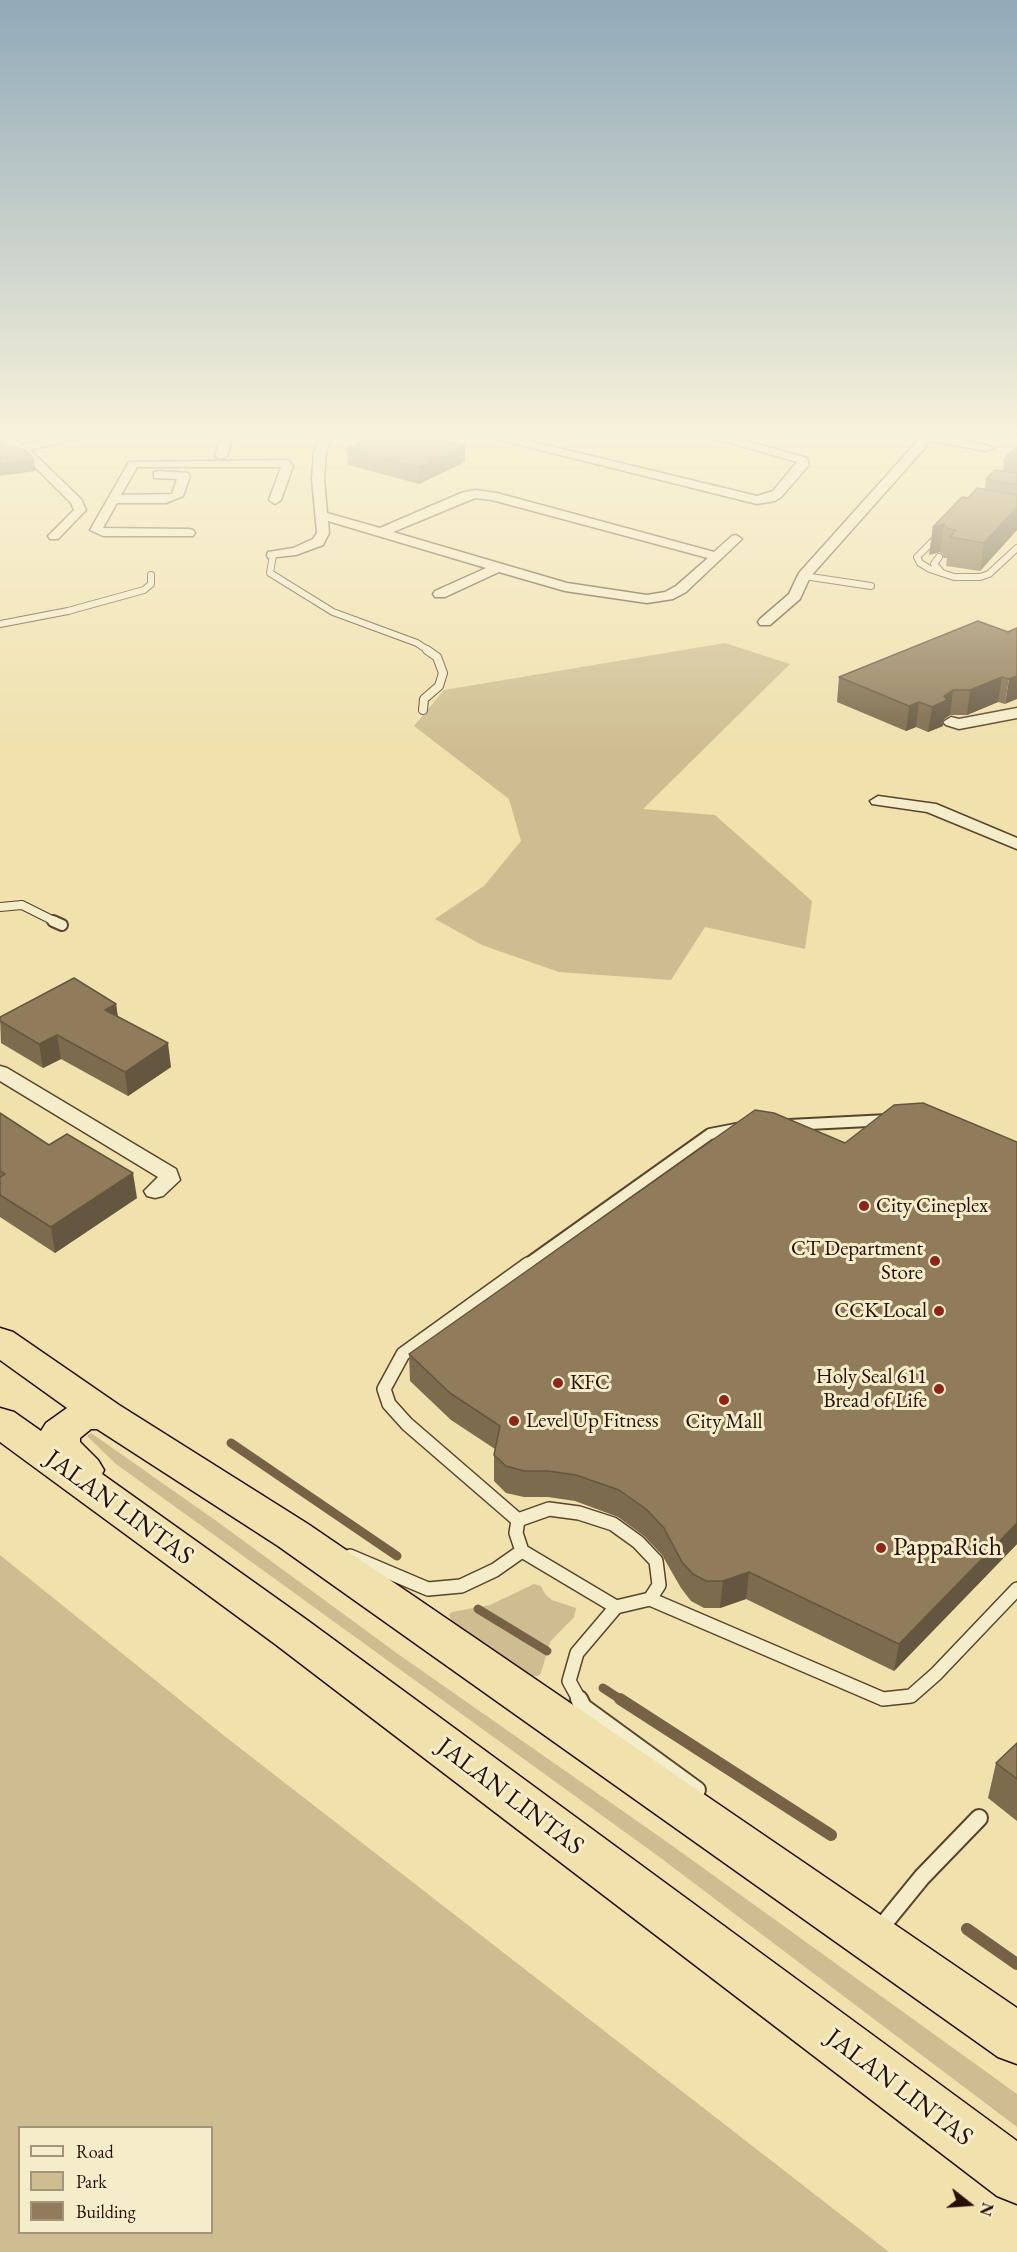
<!DOCTYPE html>
<style>
body{margin:0}
#map{position:relative;width:1017px;height:2252px;overflow:hidden;background:#f0e1ad;font-family:"EB Garamond",serif}
canvas{display:block}
.legend{position:absolute;left:18px;top:2126px;width:195px;height:108px;box-sizing:border-box;background:#f5ecca;border:2px solid #a3947a;margin:0;padding:8px 10px;list-style:none;font-size:18px;color:#270f01}
.legend li{display:flex;align-items:center;gap:12px;height:30px}
.legend b{width:30px;border:2px solid #a3947a}
.north{position:absolute;left:939px;top:2174px;width:60px;height:60px;-webkit-text-stroke:4px #f5ecca;paint-order:stroke;rotate:107deg;font-size:16px;font-weight:700;line-height:24px;text-align:center;color:#270f01}
.north::after{content:'';display:block;margin:auto;width:21px;height:27px;background:#270f01;clip-path:polygon(50% 0,100% 100%,50% 72%,0 100%)}
</style>
<div id="map">
<canvas width="1017" height="2252"></canvas>
<ul class="legend">
<li><b style="height:8px;background:#f5ecca"></b>Road</li>
<li><b style="height:16px;background:#cebd90"></b>Park</li>
<li><b style="height:16px;background:#907c5a"></b>Building</li>
</ul>
<div class="north">N</div>
</div>
<script>
const ctx = document.querySelector('canvas').getContext('2d');
ctx.lineJoin = 'round';
function fillPath(path, color) { ctx.fillStyle = color; ctx.fill(path, 'evenodd'); }
const poly = rows => new Path2D(rows.map(r => 'M' + r).join(''));
function trace(path, color, width, dash) { ctx.strokeStyle = color; ctx.lineWidth = width; ctx.lineCap = dash ? 'butt' : 'round'; ctx.setLineDash(dash || []); ctx.stroke(path); }
function label(font, color, halo, rows, align = 'center') {
  ctx.font = font + ' "EB Garamond",serif'; ctx.lineWidth = 6; ctx.setLineDash([]); ctx.textBaseline = 'middle'; ctx.strokeStyle = halo; ctx.fillStyle = color; for (const [text, x, y, turn = 0] of rows) {
    ctx.save(); ctx.translate(x, y); ctx.rotate((+turn || 0) * Math.PI / 180); ctx.textAlign = isNaN(turn) ? turn : align; if (halo) ctx.strokeText(text, 0, 0); ctx.fillText(text, 0, 0); ctx.restore();
  }
}
const green = poly([
 [725,643,790,664,643,809,715,815,812,901,805,949,705,927,671,980,559,972,482,945,435,919,484,886,521,841,509,799,414,726,444,690],
 [91,1433,215,1520,398,1654,667,1842,1017,2094,1017,2127,658,1856,116,1464,87,1436],
 [0,1555,227,1738,889,2252,0,2252],
 [20,2128,212,2128,212,2232,20,2232],
 [534,1584,541,1586,545,1594,552,1600,576,1608,574,1617,550,1642,541,1673,538,1676,532,1676,452,1622,449,1615,452,1612,490,1605]
]);
const streamFar1 = poly([
 [231,1443,397,1556],
 [478,1609,547,1651],
 [603,1688,623,1701]
]);
const stream = poly([
 [620,1699,831,1835],
 [967,1929,1017,1964]
]);
const laneFar4 = poly([
 [940,534,917,557,920,563,930,569,954,577,980,577,989,574,1017,548],
 [273,555,270,573,333,612,417,643,429,651],
 [939,557,934,564,942,573],
 [804,576,871,586],
 [0,624,68,611,144,590,151,584,151,575]
]);
const laneFar3 = poly([
 [423,710,424,699,439,686,443,673,437,657,427,650],
 [0,907,22,905,56,922]
]);
const laneFar2 = poly([
 [53,921,62,925],
 [789,1125,888,1120],
 [526,1265,710,1134,741,1128]
]);
const laneFar1 = poly([
 [518,1520,407,1424,389,1404,384,1389,403,1354,528,1264],
 [518,1520,549,1509,579,1513,613,1524,638,1542,656,1561,659,1585,650,1599,616,1607,577,1653,569,1681,580,1701],
 [518,1520,516,1533,522,1551,616,1607],
 [350,1556,428,1589,461,1586,495,1570,522,1551],
 [650,1599,883,1699,911,1696,936,1674,1017,1589]
]);
const lane = poly([
 [579,1699,583,1707,697,1790],
 [878,1931,922,1877,979,1818]
]);
const street = poly([
 [0,437,10,437,24,444,57,437,78,437,76,439,30,450,81,499,86,510,58,539,50,539,48,536,74,510,71,503,17,449,0,441,0,437],
 [221,437,233,437,227,456,221,459,215,456,221,437],
 [321,437,333,437,326,451,324,479,327,513,380,528,461,493,475,490,497,493,714,552,732,536,736,535,742,539,686,592,673,599,647,603,565,591,499,572,445,597,435,597,433,594,435,591,486,568,328,521,329,533,323,545,296,555,268,558,267,555,268,552,293,548,313,539,317,533,312,479,314,451,321,437],
 [475,498,492,500,708,558,676,586,665,592,647,595,567,583,393,532,475,498],
 [494,437,513,437,757,496,773,491,797,462,717,439,715,437,733,437,807,458,809,465,781,497,775,501,757,504,496,439,494,437],
 [921,437,945,437,987,445,993,448,987,451,931,441,810,577,800,599,770,625,760,625,758,622,760,619,789,594,799,573,921,437],
 [285,460,289,461,293,466,281,500,275,504,269,500,281,467,137,467,121,495,172,494,177,479,154,478,154,472,158,471,188,473,190,476,183,496,166,503,117,503,103,528,189,529,193,530,195,533,193,536,103,536,90,530,129,462,285,460],
 [1017,708,1017,718,959,729,946,725,943,722,951,717,959,719,1017,708],
 [878,796,936,804,1017,838,1017,849,927,812,872,804,870,801,878,796],
 [0,1066,7,1068,176,1169,180,1180,163,1196,155,1198,147,1196,144,1191,158,1177,0,1081,0,1066]
]);
const highway = poly([
 [0,1328,13,1332,119,1405,308,1524,1017,2008,1017,2064,998,2057,278,1546,97,1429,91,1429,80,1438,80,1442,98,1460,104,1470,102,1474,307,1620,1017,2141,1017,2204,997,2196,275,1644,0,1442,0,1408,14,1412,41,1431,46,1423,67,1408,0,1360,0,1328]
]);
const wall = poly([
 [465,445,465,462,419,484,348,465,347,449],
 [1017,447,1017,530,980,571,946,566,947,558,944,558,940,552,929,555,933,527,968,498,985,489,986,479,1003,471,1004,461],
 [1017,628,1005,704,998,702,967,715,950,715,944,719,943,726,928,732,916,727,906,731,837,702,839,677,1008,632],
 [116,1004,118,1017,171,1067,128,1096,61,1059,43,1068,1,1043,0,1017],
 [0,1113,49,1145,137,1198,55,1253,0,1217],
 [1017,1142,1017,1544,894,1671,746,1599,720,1608,704,1608,691,1601,681,1588,662,1555,644,1536,618,1517,575,1501,548,1497,524,1497,506,1493,494,1481,494,1455,495,1449,451,1420,410,1381,409,1354,845,1143],
 [1017,1743,1017,1821,988,1798,996,1763]
]);
const shadedWall = poly([
 [465,445,465,462,419,484,419,467],
 [34,459,35,471,0,476,0,464],
 [1017,507,1017,530,980,571,984,543],
 [944,524,940,552,929,555,933,527],
 [1017,676,1017,699,1005,704,1009,679],
 [1002,677,998,702,967,715,970,690],
 [953,690,950,715,944,719,943,726,928,732,932,707],
 [919,702,916,727,906,731,909,706],
 [116,1004,119,1027,105,1010],
 [57,1035,61,1059,43,1068,39,1044],
 [168,1043,171,1067,128,1096,125,1072],
 [133,1173,137,1198,55,1253,51,1227],
 [1017,1523,1017,1544,894,1671,899,1644],
 [749,1572,746,1599,720,1608,723,1581]
]);
const building = poly([
 [370,437,428,437,465,445,419,467,347,449,370,437],
 [0,443,27,451,34,459,0,464,0,443],
 [1017,447,1017,463,1004,461,1007,455,1017,447],
 [995,470,1017,473,1017,485,986,479,995,470],
 [977,488,1017,495,1017,507,984,543,950,537,956,530,948,529,944,524,933,527,962,497,968,498,977,488],
 [978,621,1008,632,1017,628,1017,676,1009,679,1002,677,970,690,953,690,944,696,947,700,932,707,919,702,909,706,839,677,978,621],
 [74,978,116,1004,105,1010,168,1043,125,1072,57,1035,39,1044,0,1021,0,1017,74,978],
 [923,1103,1017,1142,1017,1523,899,1644,749,1572,723,1581,706,1581,693,1574,682,1562,664,1528,646,1509,619,1490,576,1475,548,1471,524,1471,506,1466,494,1455,500,1426,450,1393,409,1354,755,1110,774,1113,845,1143,894,1105,923,1103],
 [0,1113,49,1145,67,1134,133,1173,51,1227,0,1195,0,1177,5,1174,0,1171,0,1113],
 [1017,1743,1017,1779,996,1763,1017,1743]
]);
const markers = [
 [864,1206,6,"#8f2418"],
 [935,1261,6,"#8f2418"],
 [939,1311,6,"#8f2418"],
 [558,1383,6,"#8f2418"],
 [939,1389,6,"#8f2418"],
 [724,1400,6,"#8f2418"],
 [514,1421,6,"#8f2418"],
 [881,1548,6,"#8f2418"]
];
const poiNames = [
 ["City Cineplex",876,1206],
 ["CT Department",923,1249,"right"],
 ["Store",923,1273,"right"],
 ["CCK Local",927,1311,"right"],
 ["Holy Seal 611",927,1377,"right"],
 ["Bread of Life",927,1401,"right"],
 ["KFC",570,1383],
 ["Level Up Fitness",526,1421],
 ["City Mall",724,1422,"center"]
];
const nearStreetnames = [
 ["JALAN LINTAS",119,1508,36],
 ["JALAN LINTAS",510,1797,37],
 ["JALAN LINTAS",899,2088,37]
];
const nearPoinames = [
 ["PappaRich",893,1548]
];
fillPath(green, '#cebd90');
trace(streamFar1, '#776245', 9);
trace(stream, '#776245', 12);
trace(laneFar4, '#59442c', 8);
trace(laneFar3, '#59442c', 10);
trace(laneFar2, '#59442c', 14);
trace(laneFar1, '#59442c', 16);
trace(lane, '#59442c', 20);
trace(street, '#59442c', 3);
trace(highway, '#270f01', 3);
trace(laneFar4, '#f5ecca', 6);
trace(laneFar3, '#f5ecca', 8);
trace(laneFar2, '#f5ecca', 10);
trace(laneFar1, '#f5ecca', 13);
trace(lane, '#f5ecca', 16);
fillPath(street, '#f5ecca');
fillPath(highway, '#f0e1ad');
fillPath(wall, '#7c6b4d');
fillPath(shadedWall, '#65573f');
fillPath(building, '#907c5a');
trace(building, '#65573f', 1.5);
const sky = ctx.createLinearGradient(0, 0, 0, 752);
sky.addColorStop(0, '#90aab9');
sky.addColorStop(0.58, '#f8f2da');
sky.addColorStop(1, '#f8f2da00');
ctx.fillStyle = sky;
ctx.fillRect(0, 0, 1017, 752);
for (const [x, y, r, color] of markers) { const dot = new Path2D(); dot.arc(x, y, r, 0, 2 * Math.PI); ctx.fillStyle = color; ctx.fill(dot); trace(dot, '#f5ecca', 2); }
label('21px', '#270f01', '#f5ecca', poiNames, 'left');
label('26px', '#270f01', '#f5ecca', nearStreetnames);
label('26px', '#270f01', '#f5ecca', nearPoinames, 'left');
</script>
